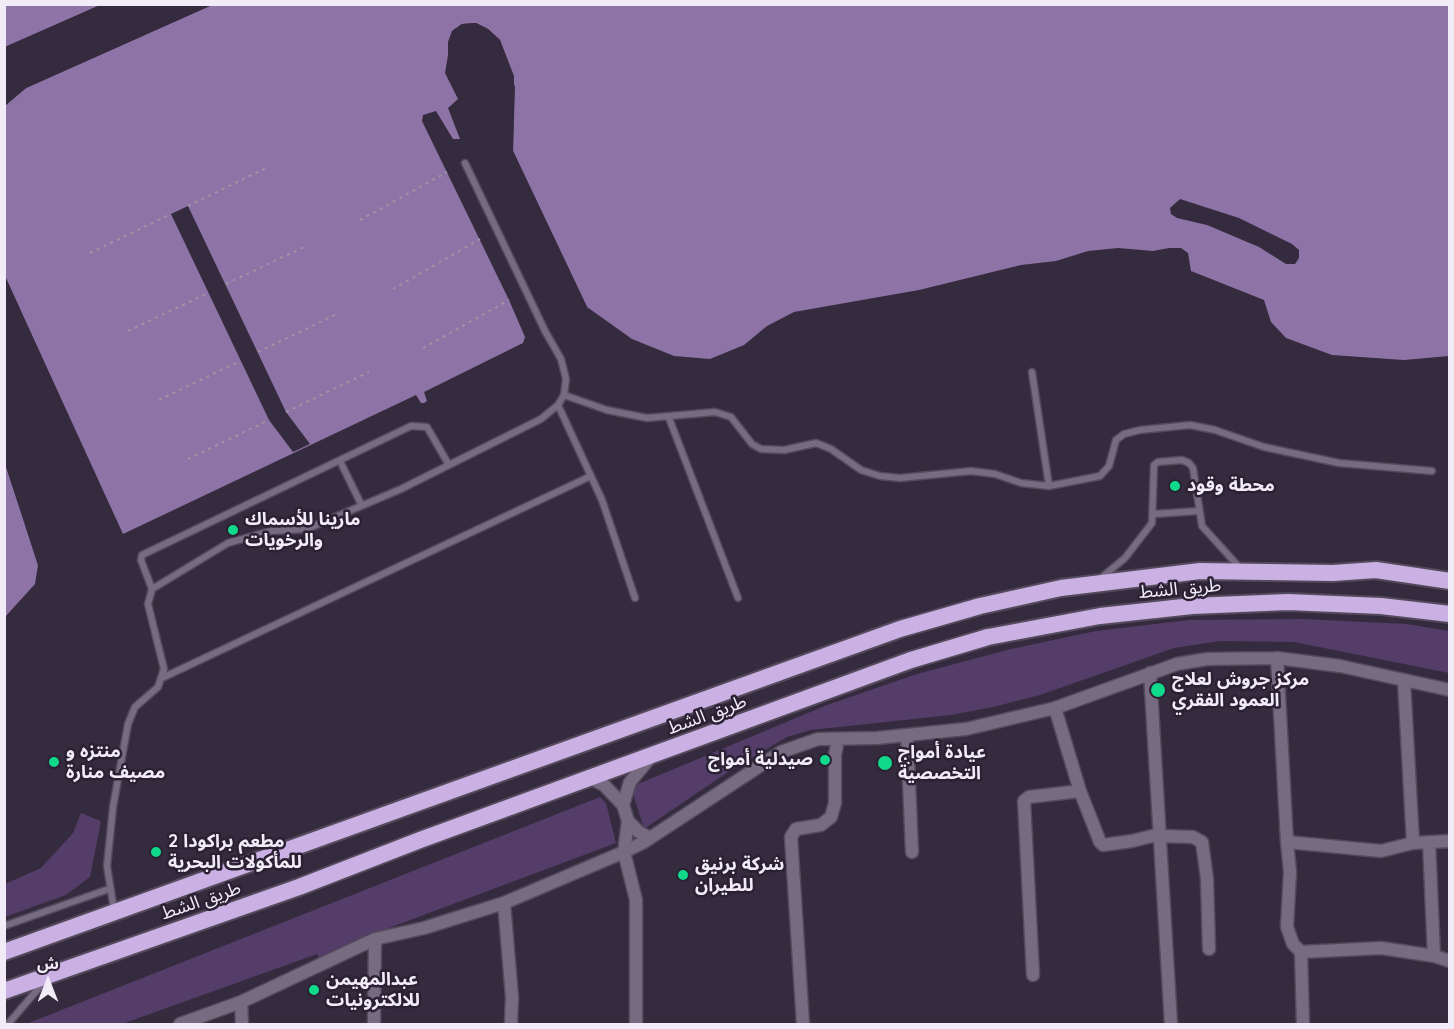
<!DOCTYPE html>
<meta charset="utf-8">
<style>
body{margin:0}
#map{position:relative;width:1454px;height:1029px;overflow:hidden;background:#352b3e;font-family:Quicksand,"Noto Sans Arabic",sans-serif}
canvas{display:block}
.frame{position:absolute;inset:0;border:6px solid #f2ecf8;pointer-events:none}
.north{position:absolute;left:18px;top:951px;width:60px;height:60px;-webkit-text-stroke:4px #2b2134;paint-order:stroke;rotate:0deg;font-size:16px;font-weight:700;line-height:24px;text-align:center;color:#f2ecf8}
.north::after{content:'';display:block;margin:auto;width:21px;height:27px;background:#f2ecf8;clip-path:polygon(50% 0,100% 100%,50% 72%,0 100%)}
</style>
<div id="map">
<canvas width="1454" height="1029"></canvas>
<div class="frame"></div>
<div class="north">ش</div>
</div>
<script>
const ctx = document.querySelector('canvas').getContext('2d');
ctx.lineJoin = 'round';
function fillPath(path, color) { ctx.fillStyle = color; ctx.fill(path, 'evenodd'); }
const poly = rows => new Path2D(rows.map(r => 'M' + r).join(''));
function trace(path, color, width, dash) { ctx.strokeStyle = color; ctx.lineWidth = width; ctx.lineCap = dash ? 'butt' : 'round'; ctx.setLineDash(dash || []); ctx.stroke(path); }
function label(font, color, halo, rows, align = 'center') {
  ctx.font = font + ' Quicksand,"Noto Sans Arabic",sans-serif'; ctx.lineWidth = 5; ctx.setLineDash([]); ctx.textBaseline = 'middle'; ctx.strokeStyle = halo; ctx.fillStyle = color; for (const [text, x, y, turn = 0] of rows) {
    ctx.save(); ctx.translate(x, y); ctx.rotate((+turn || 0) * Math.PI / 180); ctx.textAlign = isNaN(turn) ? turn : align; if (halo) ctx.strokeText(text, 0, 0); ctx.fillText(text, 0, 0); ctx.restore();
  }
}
const green = poly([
 [1303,619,1407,624,1449,631,1449,673,1294,642,1220,641,1174,648,1040,695,993,707,951,715,811,730,787,737,728,772,644,829,631,787,827,705,917,674,1011,649,1096,631,1189,620],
 [600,797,606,803,616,843,389,928,390,931,319,958,317,954,122,1024,26,1024],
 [81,813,101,821,90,877,66,895,5,917,5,884,41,868,73,833]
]);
const water = poly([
 [5,4,100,5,5,47],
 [212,5,1449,5,1449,356,1404,360,1332,355,1286,338,1271,322,1264,300,1191,271,1188,253,1181,248,1169,248,1153,251,1118,248,1088,251,1056,261,1021,265,919,290,794,312,767,326,744,345,710,359,674,356,632,339,587,307,513,151,515,87,500,40,488,29,476,23,462,24,452,31,445,73,458,99,448,108,460,139,453,139,436,111,423,115,422,121,509,300,525,337,523,343,424,392,427,401,424,403,421,403,416,395,123,534,5,276,4,106,26,88],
 [4,461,38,565,35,584,5,617]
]);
const pier = poly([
 [103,4,101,7,4,50,5,47],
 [205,4,212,5,26,88,5,106,4,102,24,85],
 [476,23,488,29,500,40,514,76,513,151,587,307,584,308,510,152,512,87,497,42,487,32,475,26,463,27,454,33,451,43,451,64,448,64,448,42,452,31,462,24],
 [1180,199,1239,218,1292,244,1299,250,1299,258,1295,264,1286,264,1259,247,1207,225,1177,218,1171,214,1170,208],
 [188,206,286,412,310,444,293,452,269,420,171,214],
 [5,276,120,531,117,532,4,284],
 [4,458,41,564,38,565,5,461]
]);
const path = poly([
 [188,206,268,167],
 [360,220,447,172],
 [90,253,171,214],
 [226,284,306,246],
 [393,289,480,239],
 [128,331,208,293],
 [423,348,509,300],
 [258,352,339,313],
 [159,400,240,361],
 [286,412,369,372],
 [188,459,269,420]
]);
const service = poly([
 [1032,372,1049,486],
 [564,395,607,410,647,418,715,412,731,417,752,444,761,449,784,450,816,443,831,449,861,470,880,476,900,478,971,471,995,474,1021,483,1049,486,1100,476,1109,466,1116,440,1124,434,1140,430,1190,425,1215,430,1264,447,1339,463,1432,471],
 [558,405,602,500,635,598],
 [669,418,738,598],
 [340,461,361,504],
 [1154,514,1198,511],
 [1101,578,1125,558,1152,523,1154,465,1158,462,1182,460,1189,463,1193,468,1202,526,1240,568],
 [152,589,141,560,142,555,411,426,427,427,449,465],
 [162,678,591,476],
 [114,910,107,866,113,807,128,724,135,707,158,687,164,669,148,604,152,589,228,543,271,531,307,529,401,489,541,419,558,405,564,395,566,379,561,359,545,331,465,163],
 [4,926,109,889],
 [8,1024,44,982]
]);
const minor = poly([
 [1277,658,1287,842,1381,851,1413,843,1450,841],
 [1150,673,1171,1024],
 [1404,681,1413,843],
 [1055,708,1080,791,1100,842,1103,845,1132,841,1160,834],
 [907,735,912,852],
 [590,778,604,785,623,805,628,821,624,852,636,900,636,1024],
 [623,805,630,782,650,758],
 [628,821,639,832,650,838],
 [1161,836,1193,837,1202,842,1207,879,1209,949],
 [1287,842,1290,872,1287,927,1293,944,1301,952,1303,1024],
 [1429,842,1434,956],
 [504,903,512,997,511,1024],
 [1301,952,1381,948,1434,956,1450,961],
 [1033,975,1024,801,1029,797,1080,791],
 [241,1002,242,1024],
 [180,1024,241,1002,375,939,424,928,504,903,624,852,644,842,781,752,818,739,877,738,966,729,1055,708,1177,664,1207,659,1277,658,1340,666,1450,690],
 [374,1024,375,939],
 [803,1024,791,837,796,829,821,825,831,817,835,803,835,755,838,739]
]);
const trunk = poly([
 [4,952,900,629,980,606,1061,588,1200,571,1333,573,1376,570,1450,581],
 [4,991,299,887,420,840,911,660,988,637,1100,616,1192,606,1288,602,1381,606,1450,614]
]);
const markers = [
 [1175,486,6,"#0fd98a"],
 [233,530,6,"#0fd98a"],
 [1158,690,8,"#0fd98a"],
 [825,760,6,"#0fd98a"],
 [54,762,6,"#0fd98a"],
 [885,763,8,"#0fd98a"],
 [156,852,6,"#0fd98a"],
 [683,875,6,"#0fd98a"],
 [314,990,6,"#0fd98a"]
];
const poiNames = [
 ["محطة وقود",1187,486],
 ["مارينا للأسماك",245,520],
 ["والرخويات",245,541],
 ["مركز جروش لعلاج",1172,680],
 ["العمود الفقري",1172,701],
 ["منتزه و",66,752],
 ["مصيف منارة",66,773],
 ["عيادة أمواج",898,753],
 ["التخصصية",898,774],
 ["صيدلية أمواج",813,760,"right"],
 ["مطعم براكودا 2",168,842],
 ["للمأكولات البحرية",168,863],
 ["شركة برنيق",695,865],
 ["للطيران",695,886],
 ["عبدالمهيمن",326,980],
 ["للالكترونيات",326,1001]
];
const streetNames = [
 ["طريق الشط",1180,589,-5],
 ["طريق الشط",707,715,-20],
 ["طريق الشط",201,901,-19]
];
fillPath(green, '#543d68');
fillPath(water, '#8e73a6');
fillPath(pier, '#352b3e');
trace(service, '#534a5c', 9);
trace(minor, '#534a5c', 15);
trace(trunk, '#534a5c', 20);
trace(path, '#9d95a4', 2, [3, 4.5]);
trace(service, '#766b81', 6);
trace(minor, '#766b81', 12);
trace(trunk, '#cab0e3', 16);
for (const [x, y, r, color] of markers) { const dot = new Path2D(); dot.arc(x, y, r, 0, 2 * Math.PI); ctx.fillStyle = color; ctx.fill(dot); trace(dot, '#2b2134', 2); }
label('bold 18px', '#f2ecf8', '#2b2134', poiNames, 'left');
label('18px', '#f2ecf8', '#2b2134', streetNames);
</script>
